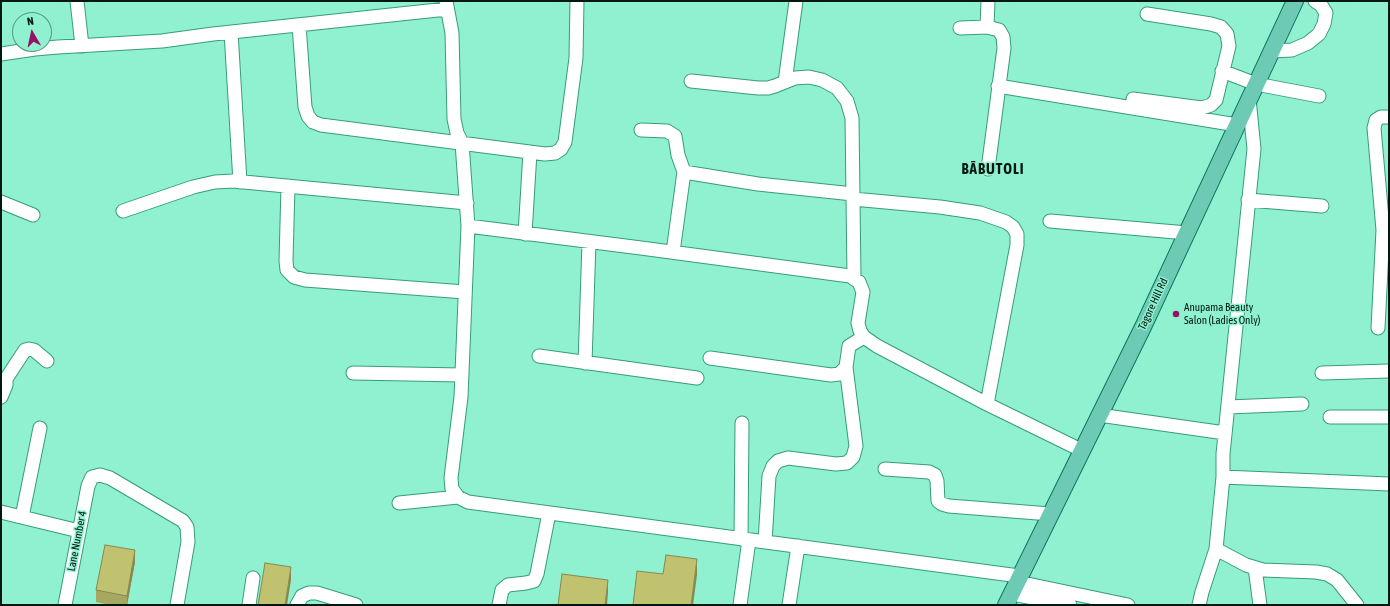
<!DOCTYPE html>
<meta charset="utf-8">
<style>
body{margin:0}
#map{position:relative;width:1390px;height:606px;overflow:hidden;background:#8ff1cf;font-family:"Asap Condensed",sans-serif}
canvas{display:block}
.frame{position:absolute;inset:0;border:2px solid #001810;pointer-events:none}
.north{position:absolute;left:12px;top:12px;width:40px;height:40px;box-sizing:border-box;background:#8ff1cf;border:1px solid #569a83;border-radius:50%;rotate:351deg;font-size:11px;font-weight:700;line-height:16px;text-align:center;color:#001810}
.north::after{content:'';display:block;margin:auto;width:14px;height:18px;background:#981065;clip-path:polygon(50% 0,100% 100%,50% 72%,0 100%)}
</style>
<div id="map">
<canvas width="1390" height="606"></canvas>
<div class="frame"></div>
<div class="north">N</div>
</div>
<script>
const ctx = document.querySelector('canvas').getContext('2d');
ctx.lineJoin = 'round';
const poly = rows => new Path2D(rows.map(r => 'M' + r).join(''));
function trace(path, color, width, dash) { ctx.strokeStyle = color; ctx.lineWidth = width; ctx.lineCap = dash ? 'butt' : 'round'; ctx.setLineDash(dash || []); ctx.stroke(path); }
function fillPath(path, color) { ctx.fillStyle = color; ctx.fill(path, 'evenodd'); }
function label(font, color, halo, rows, align = 'center') {
  ctx.font = font + ' "Asap Condensed",sans-serif'; ctx.lineWidth = 3; ctx.setLineDash([]); ctx.textBaseline = 'middle'; ctx.strokeStyle = halo; ctx.fillStyle = color; for (const [text, x, y, turn = 0] of rows) {
    ctx.save(); ctx.translate(x, y); ctx.rotate((+turn || 0) * Math.PI / 180); ctx.textAlign = isNaN(turn) ? turn : align; if (halo) ctx.strokeText(text, 0, 0); ctx.fillText(text, 0, 0); ctx.restore();
  }
}
const minor = poly([
 [77,1,82,46],
 [446,1,452,33,454,119,457,133,462,143,468,226,461,397,451,478,452,489,458,497,468,502,1019,576],
 [299,25,305,107,308,116,313,122,321,125,545,154,555,153,561,149,565,142,576,58,577,1],
 [987,27,988,1],
 [960,28,987,27,999,30,1003,37,1004,48,988,169],
 [231,32,240,182],
 [1272,51,1292,50,1308,43,1319,34,1324,24,1326,13,1321,5,1315,1],
 [1,54,35,49,58,47,162,41,213,34,447,9],
 [1222,71,1256,84,1319,96],
 [691,81,758,88,768,88,775,86,795,78,809,77,822,80,837,88,847,101,852,118,854,278],
 [785,82,796,1],
 [998,86,1237,125],
 [1133,99,1202,108,1211,105,1216,100,1229,46,1227,34,1221,27,1211,24,1147,14],
 [641,130,667,131,675,136,678,155,684,172],
 [288,186,286,261,287,270,294,277,305,280,465,292],
 [853,199,940,207,980,213,1006,222,1013,227,1017,234,1017,245,987,404],
 [1248,200,1322,206],
 [1,202,33,215],
 [123,211,193,187,215,182,233,181,467,203],
 [1050,221,1187,233],
 [468,226,641,248,850,276,859,282,863,292,858,323,860,331,864,337,877,346,987,404,1081,450],
 [525,234,530,152],
 [673,252,684,172,758,184,853,194],
 [1378,328,1383,230,1374,128,1376,120,1381,117,1389,117],
 [539,356,697,378],
 [710,358,831,375,839,374,846,367,849,346,864,337],
 [585,363,589,242],
 [353,373,462,375],
 [1322,373,1389,371],
 [1,397,6,385,6,379,25,350,29,349,34,350,47,361],
 [1228,407,1302,404],
 [1099,415,1225,433],
 [1330,417,1389,417],
 [885,469,929,472,935,475,937,481,938,501,942,504,949,506,1050,514],
 [1223,477,1389,484],
 [399,503,458,497],
 [1,512,79,531],
 [22,517,40,428],
 [741,539,742,423],
 [765,542,769,476,773,466,778,461,788,458,836,464,847,463,853,457,856,446,846,367],
 [1216,549,1223,477,1223,454,1254,149,1249,99],
 [1255,568,1260,605],
 [1018,582,1128,605],
 [1012,594,1070,605],
 [65,605,88,486,92,477,100,475,110,478,183,521,187,527,188,542,177,605],
 [249,605,253,578],
 [297,605,302,596,309,593,317,593,356,605],
 [499,605,502,590,508,585,526,583,534,581,537,574,549,513],
 [740,605,749,540],
 [789,605,798,546],
 [1199,605,1202,592,1216,549,1246,565,1263,570,1316,572,1327,574,1337,580,1357,605]
]);
const major = poly([
 [1006,605,1143,327,1295,1]
]);
const wall = poly([
 [135,562,127,605,111,605,96,602,96,590]
]);
const shadedWall = poly([
 [135,550,135,562,127,605,127,596],
 [697,559,697,575,693,605,691,605],
 [291,567,291,580,287,605,285,605],
 [608,580,608,592,607,605,605,605]
]);
const building = poly([
 [105,545,135,550,127,596,96,590,105,545],
 [666,555,697,559,691,605,633,605,637,571,663,574,666,555],
 [265,563,291,567,285,605,258,605,265,563],
 [562,574,608,580,605,605,558,605,562,574]
]);
const markers = [
 [1176,314,4,"#981065"]
];
const streetNames = [
 ["Tagore Hill Rd",1153,304,-65],
 ["Lane Number 4",77,541,-79]
];
const poiNames = [
 ["Anupama Beauty",1184,308],
 ["Salon (Ladies Only)",1184,321]
];
const districtNames = [
 ["BĀBUTOLI",993,169]
];
trace(minor, '#369c7e', 15);
trace(major, '#08765b', 18);
trace(minor, '#fff', 13);
trace(major, '#6dcbb5', 16);
fillPath(wall, '#a6a760');
fillPath(shadedWall, '#87884e');
fillPath(building, '#c1c270');
trace(building, '#87884e', 1);
for (const [x, y, r, color] of markers) { const dot = new Path2D(); dot.arc(x, y, r, 0, 2 * Math.PI); ctx.fillStyle = color; ctx.fill(dot); trace(dot, '#8ff1cf', 1.5); }
label('11px', '#001810', '#8ff1cf', streetNames);
label('11px', '#001810', '#8ff1cf', poiNames, 'left');
ctx.letterSpacing = '1px';
label('bold 15px', '#001810', '#8ff1cf', districtNames);
ctx.letterSpacing = '0px';
</script>
